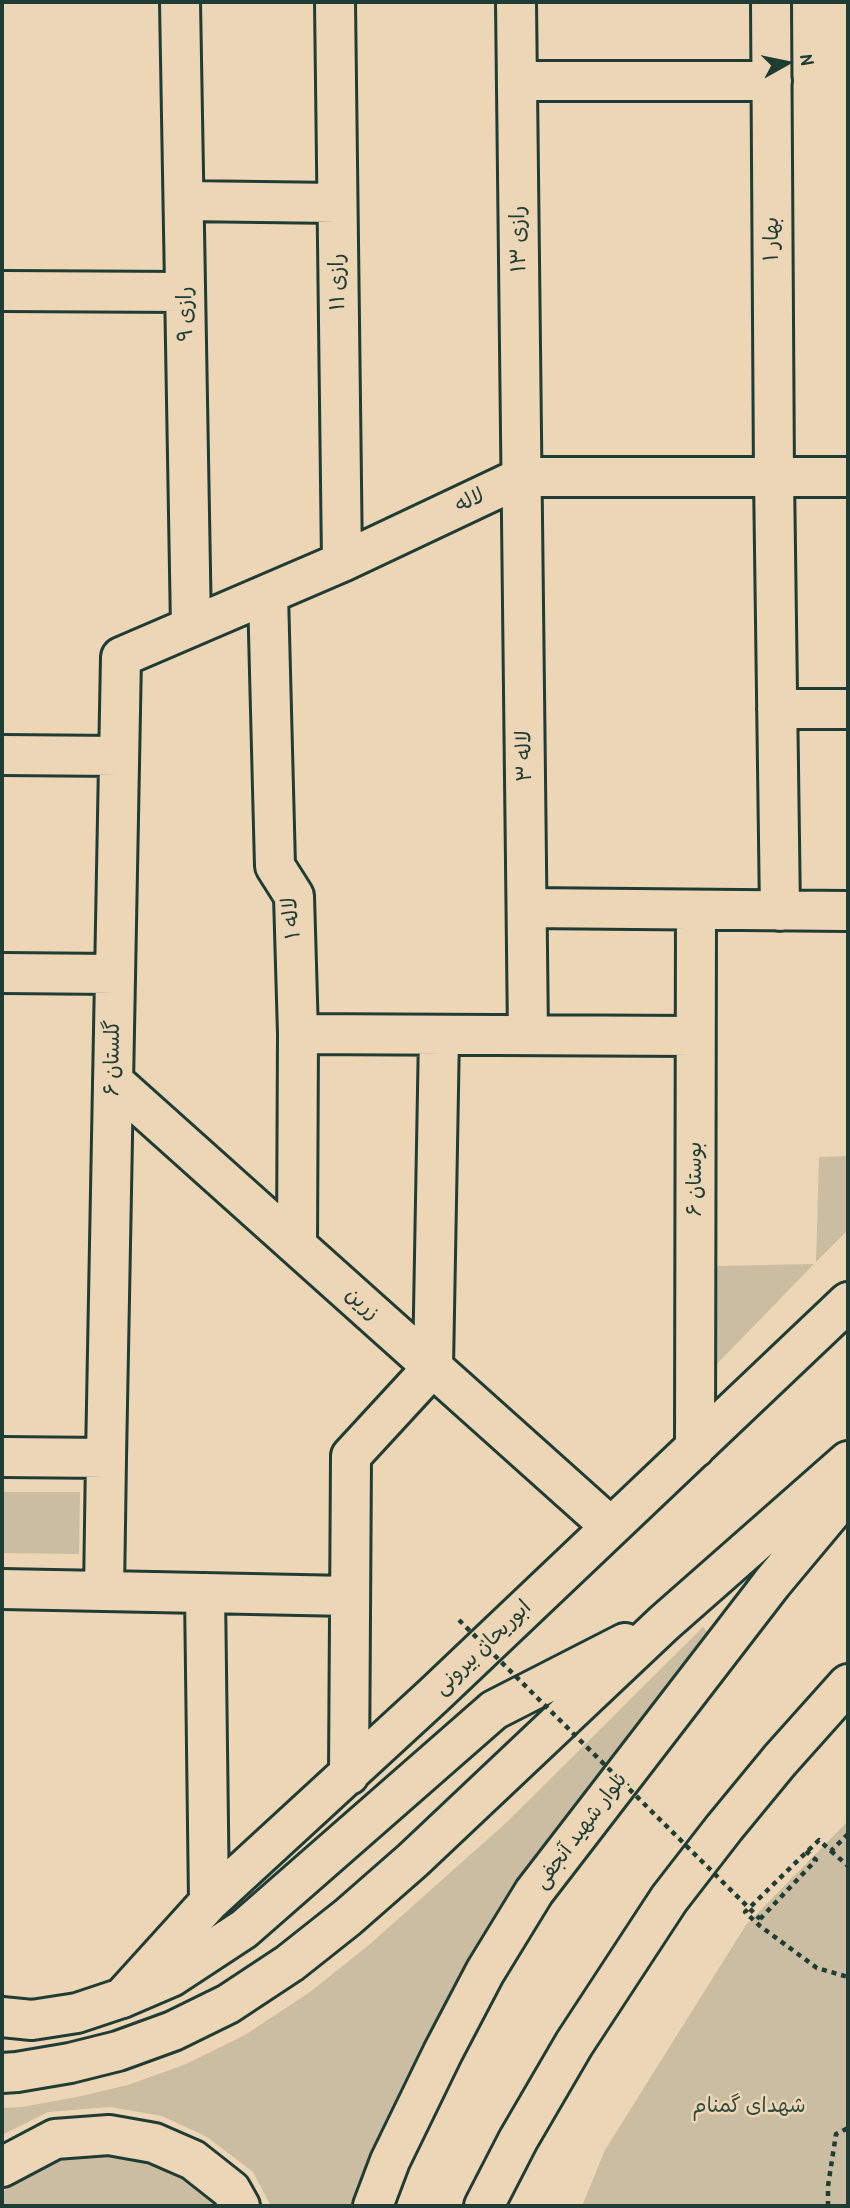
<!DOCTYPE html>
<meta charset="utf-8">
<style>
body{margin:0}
#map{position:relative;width:850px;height:2208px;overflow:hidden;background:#edd6b6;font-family:"Patrick Hand",sans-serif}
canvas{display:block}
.frame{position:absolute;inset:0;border:4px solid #1f3d34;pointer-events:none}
.north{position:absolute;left:752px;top:28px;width:70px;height:70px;-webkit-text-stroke:5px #edd6b6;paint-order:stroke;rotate:81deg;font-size:19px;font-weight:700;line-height:28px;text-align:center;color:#1f3d34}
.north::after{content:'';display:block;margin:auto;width:24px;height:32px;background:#1f3d34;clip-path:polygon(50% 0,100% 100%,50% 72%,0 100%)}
</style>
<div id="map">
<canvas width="850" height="2208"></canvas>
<div class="frame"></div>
<div class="north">N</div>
</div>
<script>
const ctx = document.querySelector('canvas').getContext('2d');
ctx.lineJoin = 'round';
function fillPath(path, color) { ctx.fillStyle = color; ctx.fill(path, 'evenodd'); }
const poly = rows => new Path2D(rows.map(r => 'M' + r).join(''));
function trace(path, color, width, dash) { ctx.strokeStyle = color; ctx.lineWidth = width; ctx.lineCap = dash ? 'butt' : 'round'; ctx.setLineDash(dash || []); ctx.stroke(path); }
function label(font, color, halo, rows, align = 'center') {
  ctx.font = font + ' "Patrick Hand","Playpen Sans Arabic",sans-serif'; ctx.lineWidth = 5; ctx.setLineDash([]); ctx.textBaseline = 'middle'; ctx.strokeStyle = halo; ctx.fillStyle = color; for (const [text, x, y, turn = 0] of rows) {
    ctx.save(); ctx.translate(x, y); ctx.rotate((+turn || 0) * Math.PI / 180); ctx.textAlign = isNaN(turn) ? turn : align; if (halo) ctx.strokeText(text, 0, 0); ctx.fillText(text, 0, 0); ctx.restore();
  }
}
const green = poly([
 [848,1156,848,1230,816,1262,819,1157],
 [814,1264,710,1371,713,1266],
 [2,1492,80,1492,79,1554,2,1553],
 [703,1627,714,1639,375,2152,353,2206,271,2206,253,2172,207,2137,162,2116,110,2107,48,2112,2,2135,2,2108,21,2107,77,2097,128,2085,186,2064,245,2035,310,1992,370,1944,507,1822],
 [848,1821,848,2206,582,2206,605,2150,746,1925],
 [108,2153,149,2160,184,2176,218,2202,220,2206,2,2206,2,2194,15,2179,60,2157]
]);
const path = poly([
 [848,1834,831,1851,819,1840,745,1912,760,1926,817,1968,848,1977],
 [831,1851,848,1866],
 [760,1919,816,1860,806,1851],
 [828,2206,828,2186,836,2134,848,2128]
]);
const minor = poly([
 [180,2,191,627],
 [335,2,342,562],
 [516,2,528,1035],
 [771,2,774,477,780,911],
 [517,81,772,81],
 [184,201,337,203],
 [2,291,185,292],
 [268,594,275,866,294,896,298,1034,297,1246],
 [777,709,848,709],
 [2,755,119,756],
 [527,908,848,911],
 [2,973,115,974],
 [298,1034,695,1036],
 [113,1081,611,1527],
 [695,1448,696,910],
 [2,1457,106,1458,104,1591,2,1589],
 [106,1458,121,657,342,562,522,477,848,477],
 [104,1591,349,1596],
 [205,1593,209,1902],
 [349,1775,351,1456,433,1367,439,1035],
 [2,2017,32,2020,77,2013,122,1998,209,1902,433,1696,848,1302]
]);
const major = poly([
 [122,1998,171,1977,244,1929,494,1710,625,1643],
 [2,2073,17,2072,70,2063,118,2051,173,2031,228,2004,290,1963,348,1917,413,1860,664,1623,848,1461],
 [2,2167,55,2139,109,2135,154,2143,193,2160,231,2190,240,2206],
 [373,2206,390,2161,443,2052,485,1972,534,1892,772,1583,848,1492],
 [484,2206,518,2140,574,2044,669,1899,724,1828,780,1760,848,1684]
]);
const pathBridge = poly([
 [459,1620,760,1919]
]);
const streetNames = [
 ["رازی ۱۳",519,239,-91],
 ["بهار ۱",772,239,-90],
 ["رازی ۱۱",338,282,-91],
 ["رازی ۹",186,314,-91],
 ["لاله",470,501,-25],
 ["لاله ۳",525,756,-91],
 ["لاله ۱",292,918,-96],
 ["گلستان ۶",113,1058,-89],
 ["بوستان ۶",695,1179,-90],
 ["زرین",362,1304,42],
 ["ابوریحان بیرونی",483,1648,-44],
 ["بلوار شهید آنجفی",581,1831,-53]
];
const parkNames = [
 ["شهدای گمنام",749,2106]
];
fillPath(green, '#cbbda1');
trace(minor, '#1f3d34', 44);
trace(major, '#1f3d34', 44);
trace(path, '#1f3d34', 4.5, [5, 5]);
trace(minor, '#edd6b6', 38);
trace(major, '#edd6b6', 38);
trace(pathBridge, '#1f3d34', 4.5, [5, 5]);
label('21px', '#1f3d34', '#edd6b6', streetNames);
label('21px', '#304a3f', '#edd6b6', parkNames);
</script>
